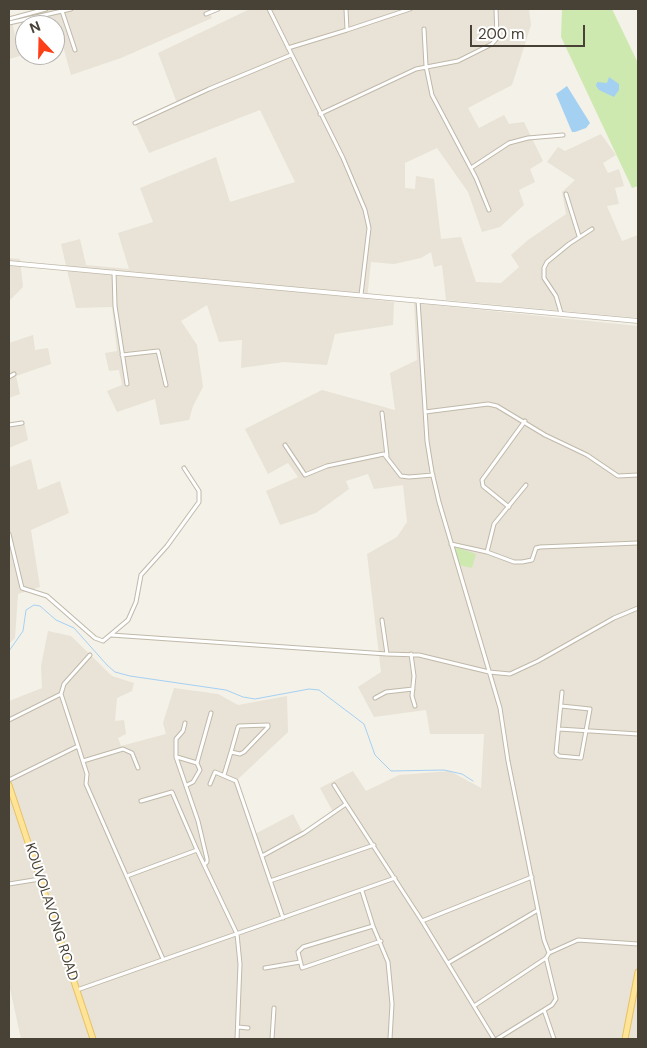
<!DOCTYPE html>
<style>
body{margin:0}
#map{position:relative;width:647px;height:1048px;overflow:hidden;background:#f4f1e8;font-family:"DM Sans",sans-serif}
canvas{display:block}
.frame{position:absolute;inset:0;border:10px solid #484136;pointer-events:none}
.north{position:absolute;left:15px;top:15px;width:50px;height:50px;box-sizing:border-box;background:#fff;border:1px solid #b6b3af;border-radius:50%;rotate:339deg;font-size:14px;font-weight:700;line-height:20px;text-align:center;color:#484136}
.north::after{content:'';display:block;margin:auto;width:18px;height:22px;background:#fd3e16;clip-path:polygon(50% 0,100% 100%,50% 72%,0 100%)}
.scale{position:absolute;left:470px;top:25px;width:115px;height:22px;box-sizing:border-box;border:2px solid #484136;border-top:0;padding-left:6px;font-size:15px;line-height:18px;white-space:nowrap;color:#484136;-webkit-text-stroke:4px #fff;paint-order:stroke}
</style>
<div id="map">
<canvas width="647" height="1048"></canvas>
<div class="frame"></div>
<div class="north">N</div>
<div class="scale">200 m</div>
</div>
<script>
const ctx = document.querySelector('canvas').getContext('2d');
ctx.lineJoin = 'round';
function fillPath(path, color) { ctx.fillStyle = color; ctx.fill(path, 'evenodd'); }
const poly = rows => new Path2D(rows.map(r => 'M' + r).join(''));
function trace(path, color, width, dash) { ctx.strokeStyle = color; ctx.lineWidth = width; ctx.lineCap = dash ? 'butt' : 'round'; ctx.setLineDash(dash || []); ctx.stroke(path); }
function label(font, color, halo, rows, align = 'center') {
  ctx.font = font + ' "DM Sans",sans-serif'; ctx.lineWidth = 4; ctx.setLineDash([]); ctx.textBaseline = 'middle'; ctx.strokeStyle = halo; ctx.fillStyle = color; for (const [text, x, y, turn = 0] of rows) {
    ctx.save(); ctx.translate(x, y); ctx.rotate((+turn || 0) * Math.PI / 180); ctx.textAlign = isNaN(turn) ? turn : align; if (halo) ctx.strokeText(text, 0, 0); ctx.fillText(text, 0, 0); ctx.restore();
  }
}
const residential = poly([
 [40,9,208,9,212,18,121,58,71,75,58,28,55,29,55,25,44,25],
 [250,9,529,9,531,25,512,85,468,108,479,128,504,115,509,124,524,122,543,161,530,169,535,182,519,190,524,205,500,227,482,232,468,192,437,148,405,163,405,188,415,189,416,176,434,179,441,239,461,237,476,282,501,283,519,267,511,255,528,240,566,214,562,192,575,180,547,162,558,147,565,151,601,134,616,155,603,163,608,173,619,169,624,186,615,188,619,204,607,206,622,241,638,235,638,318,446,300,442,265,434,267,431,252,421,258,394,264,371,262,367,299,394,302,393,325,335,334,327,365,284,362,241,368,242,340,219,342,207,305,181,321,197,345,203,387,193,406,189,420,160,425,155,399,117,412,107,391,122,385,119,370,109,371,105,353,117,351,112,307,76,308,61,244,80,239,86,265,129,269,118,233,153,222,140,188,216,157,230,202,295,182,260,110,149,153,135,123,177,103,158,53],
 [9,10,20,56,9,59],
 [9,258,20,259,23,287,9,301],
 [414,303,638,326,638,1039,21,1039,9,984,9,701,42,688,41,666,48,631,71,636,112,676,134,683,132,691,117,698,115,721,124,720,126,734,118,738,121,746,166,734,163,723,174,688,218,694,238,705,287,696,288,732,236,781,253,835,293,814,303,833,333,812,320,788,353,771,366,791,399,775,450,771,481,788,484,734,430,734,426,710,374,717,358,687,381,672,367,554,397,537,407,522,403,485,374,489,368,474,346,481,349,489,316,513,280,525,266,491,298,477,288,463,268,474,245,429,322,390,395,410,390,373,417,360],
 [33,335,35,350,48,348,51,364,16,376,20,394,9,398,9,343],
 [24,421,28,440,9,448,9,423],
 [31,459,38,490,60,481,69,513,31,530,40,587,18,594,15,638,9,644,9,460,10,467]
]);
const green = poly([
 [562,9,612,9,638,63,638,186,632,188,561,37],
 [456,547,476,554,472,568,459,565,453,548]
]);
const water = poly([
 [609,77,619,84,619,90,614,97,599,90,596,86,597,82,607,83],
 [567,86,590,123,586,128,575,132,572,132,556,94]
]);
const stream = poly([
 [9,651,23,631,26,610,34,605,40,606,56,620,74,628,107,665,115,672,130,676,226,690,243,697,255,699,309,689,319,690,364,724,375,755,391,771,444,770,462,774,473,781]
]);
const minor = poly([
 [71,9,62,11,75,50],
 [269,9,343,158,365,210,369,228,361,295],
 [206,14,218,9],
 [9,19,46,9],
 [9,23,62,11,61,9],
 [424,29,426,66,432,95,476,178,489,210],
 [347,30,410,9],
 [288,48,347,30,346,9],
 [320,114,416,69,458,61,492,44,497,38,496,9],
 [135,123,209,89,291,55],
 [471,168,509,143,528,138,563,135],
 [566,194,579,236],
 [114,272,115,306,127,384],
 [418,300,427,441,432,472,439,502,500,708,508,761,544,940,549,953,546,958,556,999,552,1005,497,1039],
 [561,313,556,296,544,278,544,268,547,262,569,244,592,229],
 [122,355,158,351,166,385],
 [9,377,14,374],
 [425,412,488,404,497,406,545,435,587,455,618,476,638,475],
 [382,413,387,456],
 [9,425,22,423],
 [285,445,305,475,327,466,384,454,401,476,409,477,433,475],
 [509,507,483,486,482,480,525,421],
 [9,534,22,588,47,596,95,638,103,641,128,620,136,602,141,575,167,546,199,502,199,491,184,468],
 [451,544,487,552,514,562,522,562,532,560,536,548,540,547,638,543],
 [487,552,494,524,526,485],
 [382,620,387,654,419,655,489,672,510,674,538,661,614,618,638,608],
 [111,635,387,654],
 [411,654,414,676,412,696,415,706],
 [375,698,386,692,413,689],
 [561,706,590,709,581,758,559,756,556,753,562,692],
 [9,720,61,694],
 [185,723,183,731,176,739,176,757,198,821,207,859,207,862,204,865],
 [559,729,638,734],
 [78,746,61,694,64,684,90,655],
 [177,757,197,763,200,770,193,782,187,785],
 [83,761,123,749,132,753,138,768],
 [197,763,211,713],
 [224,775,231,752,238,727,239,726,268,725,268,727,244,752,240,754,231,752],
 [9,780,78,746,87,774,86,784,163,959],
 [210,784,215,772,236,781,283,918],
 [334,785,346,804],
 [141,801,172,792,197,850,237,934,240,964,237,1039],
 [262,856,304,833,346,804,422,921,494,1039],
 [127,876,197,850],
 [270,881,374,845],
 [9,884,40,879],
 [362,891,373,926,388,962,392,1004,390,1039],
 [422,921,532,877],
 [373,926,303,947,298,952,302,968,381,941],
 [549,953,578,940,638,944],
 [448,963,538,910],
 [265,968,300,962],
 [77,990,395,878],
 [474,1006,546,958],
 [544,1010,554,1039],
 [238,1027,248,1028],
 [272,1039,274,1008]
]);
const tertiary = poly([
 [9,263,638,321]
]);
const primary = poly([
 [9,785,93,1039],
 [625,1039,638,972]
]);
const streetNames = [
 ["KOUVOLAVONG ROAD",51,912,72]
];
fillPath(residential, '#e8e3d6');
fillPath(green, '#cee9b0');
fillPath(water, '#a4d0f2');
trace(stream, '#a4d0f2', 1);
trace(minor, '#c0b9aa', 5);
trace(tertiary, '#c0b9aa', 5.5);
trace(primary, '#e6c264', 7);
trace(minor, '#fff', 3);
trace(tertiary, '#fff', 4);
trace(primary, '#ffe396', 5);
label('14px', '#484136', '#fff', streetNames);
</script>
